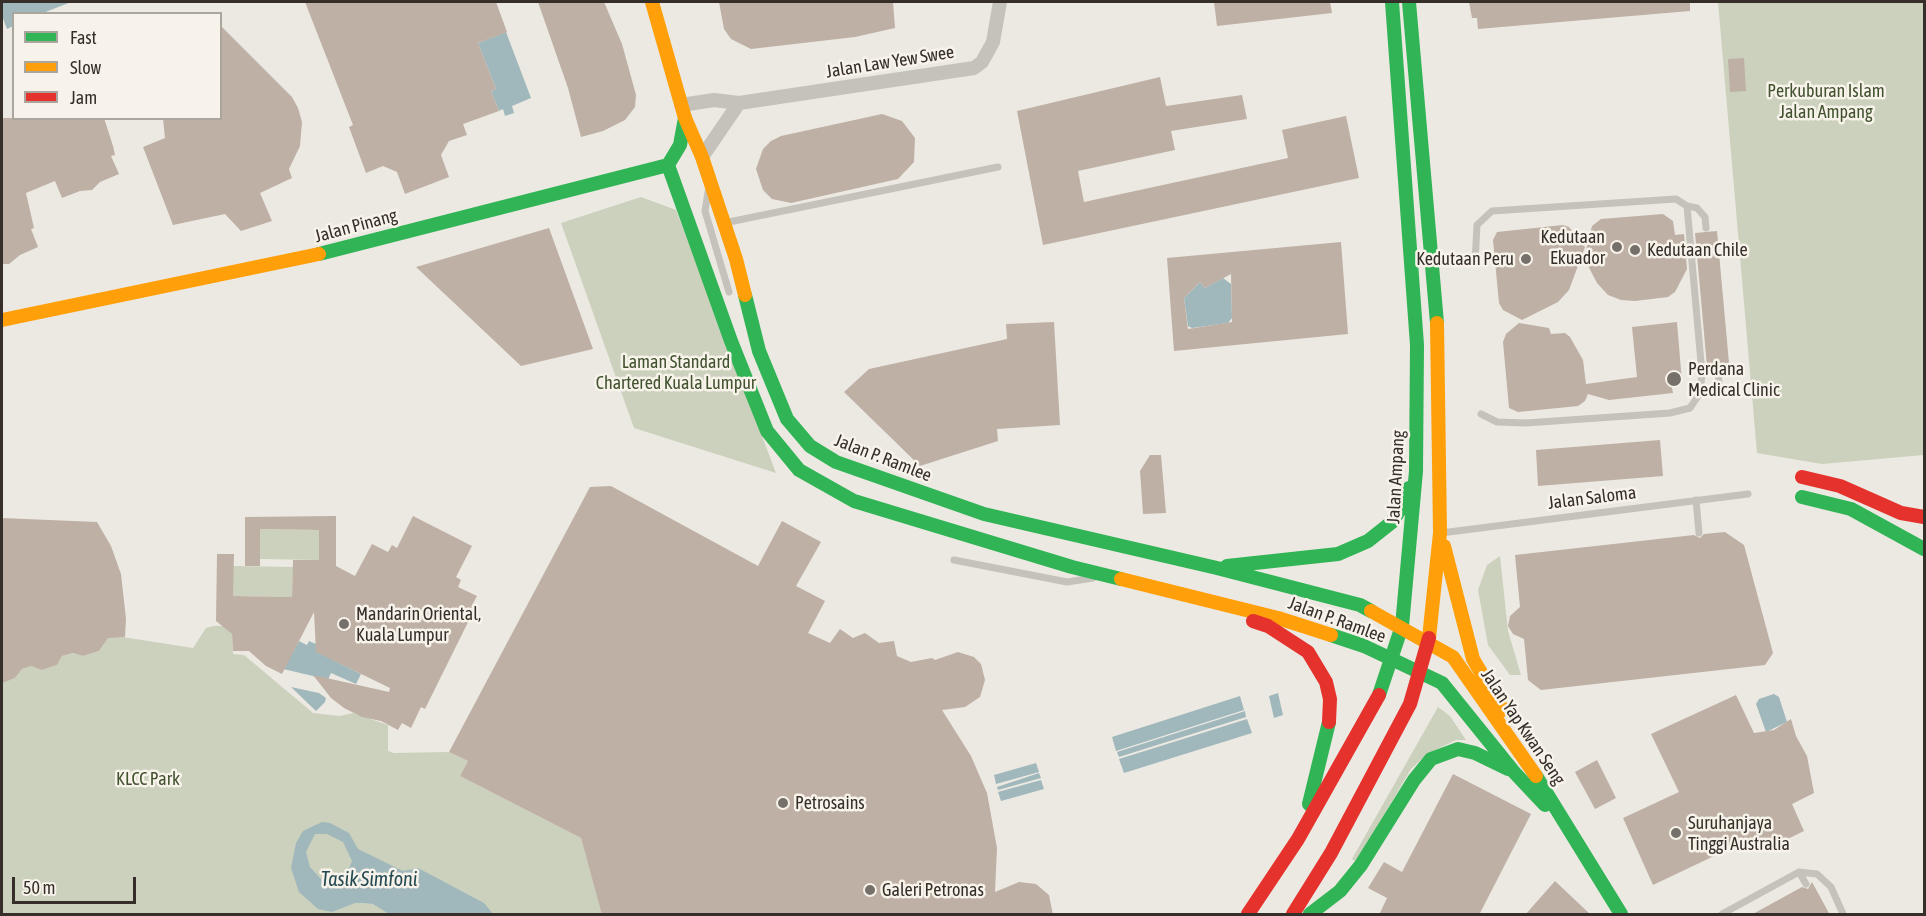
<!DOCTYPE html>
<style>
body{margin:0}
#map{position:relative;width:1926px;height:916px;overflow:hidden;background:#ece9e2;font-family:"Asap Condensed",sans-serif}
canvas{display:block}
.frame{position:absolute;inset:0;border:3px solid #362f29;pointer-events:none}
.legend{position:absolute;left:12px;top:12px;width:210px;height:108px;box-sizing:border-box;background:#f8f3ea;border:2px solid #aaa59d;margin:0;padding:8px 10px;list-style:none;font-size:18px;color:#362f29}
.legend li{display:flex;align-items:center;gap:12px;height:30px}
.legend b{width:30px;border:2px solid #aaa59d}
.scale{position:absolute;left:12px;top:877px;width:124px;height:27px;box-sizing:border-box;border:3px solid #362f29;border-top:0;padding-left:8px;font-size:18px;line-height:21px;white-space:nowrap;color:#362f29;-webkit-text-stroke:4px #f8f3ea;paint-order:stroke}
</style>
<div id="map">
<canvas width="1926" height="916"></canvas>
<div class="frame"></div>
<ul class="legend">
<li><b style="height:8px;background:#30b455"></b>Fast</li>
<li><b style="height:8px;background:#ff9f0a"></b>Slow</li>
<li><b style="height:8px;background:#e5322d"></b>Jam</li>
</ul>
<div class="scale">50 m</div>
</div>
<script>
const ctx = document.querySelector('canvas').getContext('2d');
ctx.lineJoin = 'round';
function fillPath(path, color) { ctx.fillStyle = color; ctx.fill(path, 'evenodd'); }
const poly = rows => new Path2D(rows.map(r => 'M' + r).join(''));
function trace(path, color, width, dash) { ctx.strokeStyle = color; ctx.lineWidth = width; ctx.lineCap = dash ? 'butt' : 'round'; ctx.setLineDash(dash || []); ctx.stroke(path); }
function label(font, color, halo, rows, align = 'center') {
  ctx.font = font + ' "Asap Condensed",sans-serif'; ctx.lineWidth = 5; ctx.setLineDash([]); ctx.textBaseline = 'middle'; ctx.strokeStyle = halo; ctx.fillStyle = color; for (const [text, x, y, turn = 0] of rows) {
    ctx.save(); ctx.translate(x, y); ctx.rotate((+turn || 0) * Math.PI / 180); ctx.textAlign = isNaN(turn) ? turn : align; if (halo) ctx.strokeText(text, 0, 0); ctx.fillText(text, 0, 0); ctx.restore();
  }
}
const green = poly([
 [1718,2,1924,2,1924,455,1822,464,1757,453],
 [641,197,676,210,776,473,634,428,561,223],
 [260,529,319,530,319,560,260,559],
 [1500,556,1508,631,1521,675,1510,675,1488,645,1478,590,1487,565],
 [233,566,293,567,292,597,233,596],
 [213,626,223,626,232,634,233,654,244,655,313,713,340,716,353,713,388,725,388,751,394,753,449,752,468,761,460,776,581,838,602,914,2,914,2,682,15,678,22,669,31,666,42,670,57,665,62,656,73,653,83,656,99,651,108,638,116,636,193,648,206,628],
 [1438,707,1450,716,1466,740,1456,740,1427,754,1411,769,1356,862,1352,859]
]);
const water = poly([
 [2,2,71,2,43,13,14,14,13,26,7,29,2,16],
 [506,32,531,98,512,106,514,113,505,116,503,109,499,111,491,91,496,89,478,43],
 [1223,278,1231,284,1232,318,1228,323,1192,328,1188,326,1184,298,1200,282,1205,288],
 [299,641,307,645,309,641,316,644,317,652,361,674,356,684,331,673,326,684,313,676,279,668,277,646,292,654],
 [291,687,319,693,326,698,325,702,316,711],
 [1278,693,1283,715,1274,718,1269,696],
 [1774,694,1779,697,1787,722,1766,732,1756,704,1759,699],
 [1240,696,1244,710,1116,751,1112,737],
 [1245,711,1246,717,1119,757,1117,752],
 [1247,719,1252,733,1124,773,1119,759],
 [1036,763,1039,772,996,784,994,775],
 [1039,773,1041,778,998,790,997,787],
 [1041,780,1044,789,1001,801,998,792],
 [322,822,330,823,349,833,358,849,403,871,418,868,484,903,493,914,389,914,373,904,364,903,355,903,332,912,318,909,299,892,291,868,296,843,303,831],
 [315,834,327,834,343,842,352,861,345,879,322,880,310,867,306,852]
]);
const building = poly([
 [305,2,496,2,507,32,478,43,496,89,491,91,499,111,463,124,467,135,449,141,441,155,449,177,405,194,397,172,383,166,366,173,349,127,353,125],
 [538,2,604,2,622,44,636,95,635,107,625,120,603,131,581,137,568,88],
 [719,2,893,2,895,28,855,37,751,49,731,39,724,29],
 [1214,2,1330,2,1332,13,1217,26],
 [1469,2,1690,2,1690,11,1478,29,1477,18,1472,18],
 [220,25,292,97,298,108,302,122,300,146,289,169,292,178,260,193,272,221,241,231,225,214,173,225,143,147,165,138,163,118,220,118],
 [1744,58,1746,91,1730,92,1728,59],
 [1160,77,1166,106,1242,95,1247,119,1171,131,1175,150,1078,171,1084,202,1288,158,1282,130,1346,116,1359,178,1043,245,1017,111],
 [882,114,902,121,915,138,914,162,898,179,791,203,772,199,763,190,756,169,763,149,771,141,781,136],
 [2,118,104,118,113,146,115,155,111,156,119,174,100,182,92,190,80,191,62,198,55,181,26,193,34,228,31,229,38,247,20,255,9,264,2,264],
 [1663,214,1673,221,1675,235,1684,234,1687,269,1675,292,1668,297,1635,301,1621,300,1608,295,1597,283,1584,258,1592,226,1601,219],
 [1563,225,1569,227,1585,247,1569,290,1558,302,1522,320,1503,310,1499,303,1493,240,1497,232],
 [549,228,593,349,521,366,416,267],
 [1717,231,1729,363,1707,366,1695,233],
 [1341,242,1348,334,1174,351,1167,258],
 [1231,274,1232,322,1188,329,1184,298,1200,282,1205,288],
 [1054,322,1060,425,997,429,998,441,920,466,844,392,869,369,1007,339,1006,324],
 [1677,322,1682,382,1671,383,1673,393,1609,400,1588,394,1585,401,1578,406,1518,412,1509,408,1503,342,1506,334,1519,323,1549,328,1551,334,1565,333,1570,337,1583,360,1586,384,1637,377,1632,327],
 [1660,440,1663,476,1538,486,1536,450],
 [1150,455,1161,455,1166,513,1143,514,1140,471],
 [611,486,758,566,782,521,821,542,796,586,825,601,808,633,830,643,840,629,853,638,865,633,879,643,894,641,897,656,911,662,932,658,935,660,958,652,974,657,981,664,985,680,980,697,965,707,942,710,971,756,987,793,997,848,995,892,1019,882,1036,884,1049,895,1053,915,602,915,581,838,460,776,468,761,449,752,590,487],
 [336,516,336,566,355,576,372,544,388,552,392,545,397,548,413,516,472,546,456,577,461,580,458,587,477,596,471,607,475,608,425,709,421,707,411,728,402,723,398,730,381,721,362,717,344,708,331,698,313,675,389,692,390,688,316,652,314,612,282,674,266,666,249,651,233,651,232,634,216,621,217,554,234,554,233,596,292,597,293,560,319,560,319,530,260,529,260,566,245,566,245,517],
 [2,518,97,522,111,546,121,574,126,619,125,637,108,638,99,651,83,656,73,653,62,656,57,665,42,670,31,666,22,669,15,678,2,683],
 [1725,532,1744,545,1773,653,1765,665,1541,690,1528,680,1524,639,1513,634,1508,626,1510,616,1520,607,1515,555,1694,535,1700,538,1704,534],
 [1736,695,1754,733,1774,730,1791,719,1796,736,1807,756,1814,793,1792,804,1804,831,1761,852,1754,837,1653,885,1623,818,1679,792,1651,734],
 [1597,760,1616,798,1595,809,1575,772],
 [1453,774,1531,814,1479,915,1379,915,1387,898,1368,888,1384,862,1402,872],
 [1555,881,1591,915,1525,915],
 [1812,882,1830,915,1751,915,1802,887,1808,889]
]);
const lane = poly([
 [708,192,705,211,729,292],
 [1687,206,1697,208,1705,217,1706,228],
 [724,223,998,167],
 [1475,263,1477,225,1492,211,1676,199,1687,206,1702,374,1700,393,1690,408,1670,413,1526,423,1497,422,1481,414],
 [1700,393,1719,386,1718,370],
 [1696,500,1699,533],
 [1441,533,1748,494],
 [954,560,1067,582,1093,578],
 [1799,872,1806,884],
 [1722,914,1799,872,1817,874,1831,887,1843,914]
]);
const street = poly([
 [681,105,714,100,739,103,974,68,982,62,993,42,1000,2],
 [702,157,739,103]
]);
const fast = poly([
 [1409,2,1437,323],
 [668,165,731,341,767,431,799,470,854,501,1072,567,1121,579],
 [319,254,668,165,680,145,685,118],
 [745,295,759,351,787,419,810,446,836,462,984,514,1217,568,1360,605,1371,611],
 [1802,497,1851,509,1924,549],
 [1227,566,1338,554,1368,541,1392,522,1403,505,1409,488],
 [1331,635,1364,646,1442,683,1513,771,1545,805],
 [1379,695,1402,626,1416,471,1417,345,1392,2],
 [1536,776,1621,914],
 [1309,804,1329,722],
 [1310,914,1340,891,1361,865,1414,780,1431,759,1458,749,1475,753,1508,769]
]);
const slow = poly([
 [652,2,685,118,702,157,736,259,745,295],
 [2,320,319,254],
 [1444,546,1473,659,1503,710],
 [1121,579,1278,618,1331,635],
 [1371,611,1453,657,1536,776],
 [1429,638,1440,533,1437,323]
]);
const jam = poly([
 [1802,477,1840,486,1901,513,1924,517],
 [1253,621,1268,626,1308,652,1326,682,1330,699,1329,722],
 [1248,914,1298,839,1379,695],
 [1293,914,1331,853,1410,704,1429,638]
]);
const markers = [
 [1617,247,6,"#76706a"],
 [1635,250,6,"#76706a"],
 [1526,259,6,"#76706a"],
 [1674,379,8,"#76706a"],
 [344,624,6,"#76706a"],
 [783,803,6,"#76706a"],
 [1676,833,6,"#76706a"],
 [870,890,6,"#76706a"]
];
const streetNames = [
 ["Jalan Law Yew Swee",890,62,-9],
 ["Jalan Pinang",356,226,-15],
 ["Jalan P. Ramlee",883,458,21],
 ["Jalan Ampang",1396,477,-87],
 ["Jalan Saloma",1592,498,-7],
 ["Jalan P. Ramlee",1337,620,20],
 ["Jalan Yap Kwan Seng",1523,727,56]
];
const parkNames = [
 ["Perkuburan Islam",1826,91],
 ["Jalan Ampang",1826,112],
 ["Laman Standard",676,362],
 ["Chartered Kuala Lumpur",676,383],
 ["KLCC Park",148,779]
];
const poiNames = [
 ["Kedutaan",1605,237,"right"],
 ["Ekuador",1605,258,"right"],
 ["Kedutaan Chile",1647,250],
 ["Kedutaan Peru",1514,259,"right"],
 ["Perdana",1688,369],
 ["Medical Clinic",1688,390],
 ["Mandarin Oriental,",356,614],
 ["Kuala Lumpur",356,635],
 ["Petrosains",795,803],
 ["Suruhanjaya",1688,823],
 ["Tinggi Australia",1688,844],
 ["Galeri Petronas",882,890]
];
const waterNames = [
 ["Tasik Simfoni",369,880]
];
fillPath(green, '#cbd1bd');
fillPath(water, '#a0b8bc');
fillPath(building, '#beb0a5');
trace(lane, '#c5c1bb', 7);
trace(street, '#c5c1bb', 14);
trace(fast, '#30b455', 14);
trace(slow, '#ff9f0a', 14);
trace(jam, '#e5322d', 14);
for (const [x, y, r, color] of markers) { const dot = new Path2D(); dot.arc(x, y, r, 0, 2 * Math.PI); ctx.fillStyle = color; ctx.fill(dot); trace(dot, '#f8f3ea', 2); }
label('18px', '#362f29', '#f8f3ea', streetNames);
label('18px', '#41522f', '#f8f3ea', parkNames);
label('18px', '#362f29', '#f8f3ea', poiNames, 'left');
label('italic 20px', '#234a53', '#f8f3ea', waterNames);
</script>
